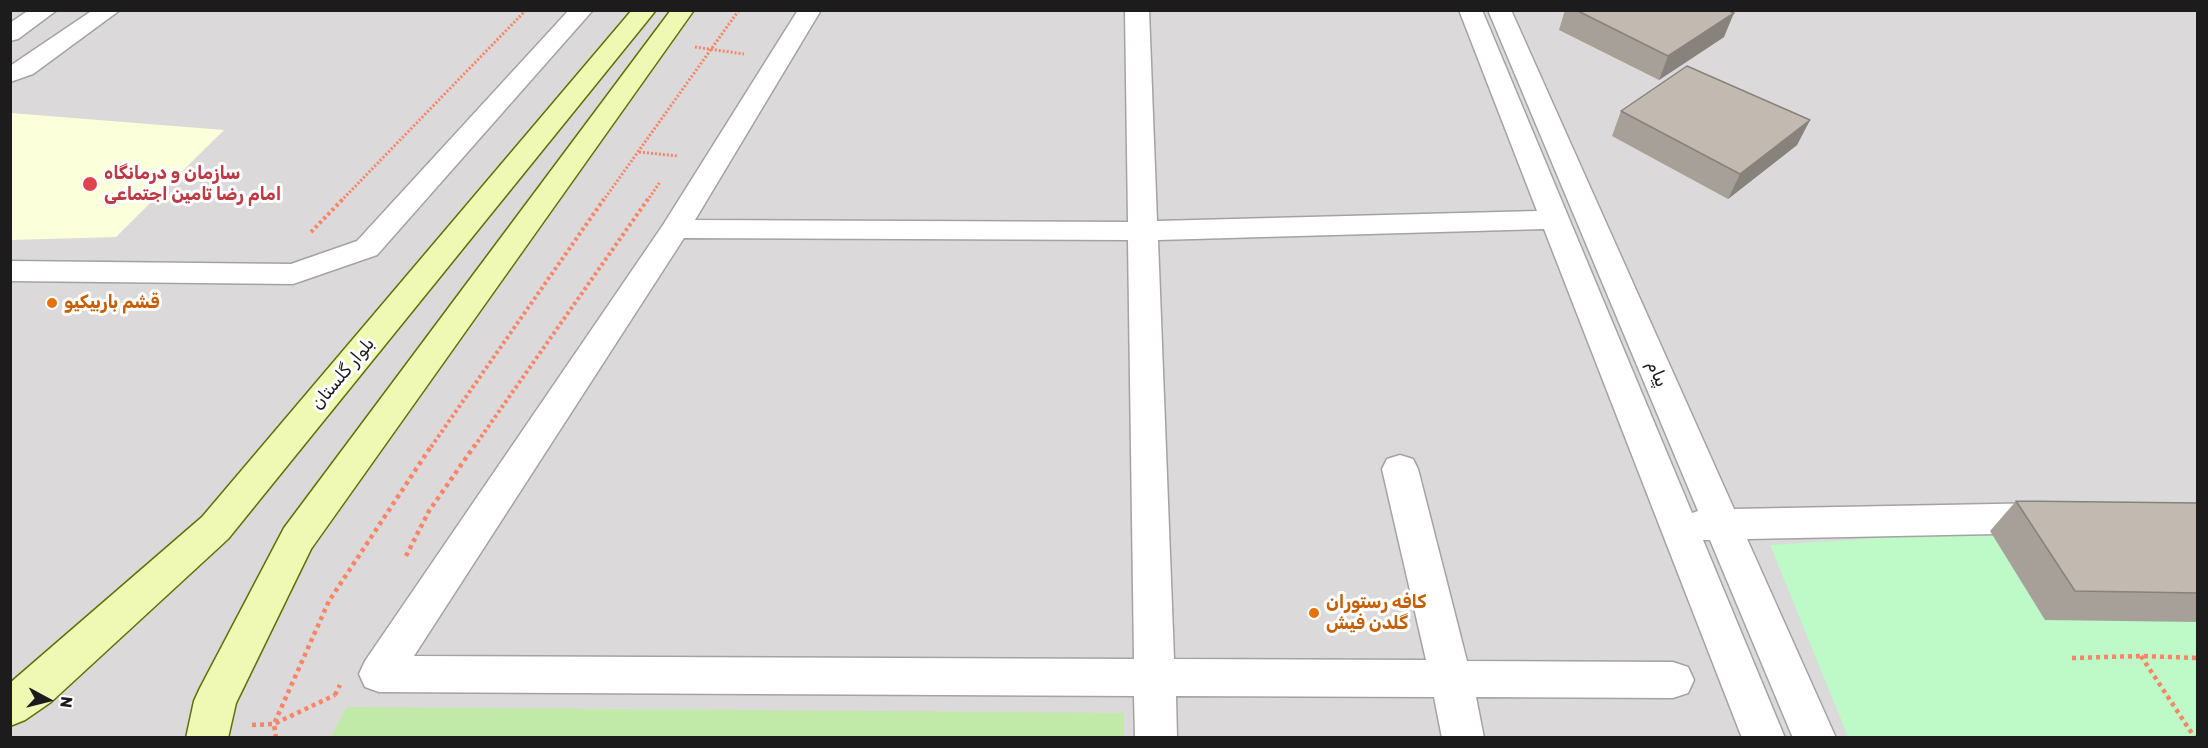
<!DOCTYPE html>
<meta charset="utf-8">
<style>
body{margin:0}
#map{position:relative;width:2208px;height:748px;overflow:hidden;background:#eeebe2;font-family:Rubik,sans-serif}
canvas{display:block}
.frame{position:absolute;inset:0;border:12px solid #1c1c1c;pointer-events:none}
.north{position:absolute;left:18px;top:670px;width:60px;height:60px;-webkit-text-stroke:4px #fff;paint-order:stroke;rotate:97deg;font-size:16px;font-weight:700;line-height:24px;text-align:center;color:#1c1c1c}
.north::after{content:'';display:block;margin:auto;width:21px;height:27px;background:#1c1c1c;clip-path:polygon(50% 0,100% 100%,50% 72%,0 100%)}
</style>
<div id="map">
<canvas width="2208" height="748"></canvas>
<div class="frame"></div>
<div class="north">N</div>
</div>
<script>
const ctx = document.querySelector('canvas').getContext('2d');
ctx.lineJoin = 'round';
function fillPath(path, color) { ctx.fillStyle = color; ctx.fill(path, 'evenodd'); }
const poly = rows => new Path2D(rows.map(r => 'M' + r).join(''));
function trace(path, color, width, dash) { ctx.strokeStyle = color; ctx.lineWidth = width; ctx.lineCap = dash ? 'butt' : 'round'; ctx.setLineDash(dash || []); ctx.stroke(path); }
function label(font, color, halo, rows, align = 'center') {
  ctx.font = font + ' Rubik,"Noto Naskh Arabic",sans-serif'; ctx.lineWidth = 6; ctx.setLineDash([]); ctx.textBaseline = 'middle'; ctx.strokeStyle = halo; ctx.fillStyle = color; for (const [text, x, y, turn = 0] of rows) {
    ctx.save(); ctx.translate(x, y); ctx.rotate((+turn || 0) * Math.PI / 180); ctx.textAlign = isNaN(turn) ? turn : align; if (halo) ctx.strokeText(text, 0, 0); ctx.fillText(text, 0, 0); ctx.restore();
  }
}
const residential = poly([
 [11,11,2197,11,2197,737,11,737]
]);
const education = poly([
 [10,114,11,113,224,130,116,237,11,240]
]);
const grass = poly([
 [347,707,1124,713,1124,737,331,737]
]);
const park = poly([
 [1990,531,2197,622,2197,737,1848,737,1770,545]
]);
const pathFar2 = poly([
 [695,47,744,54],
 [639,152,678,156],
 [341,201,526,10],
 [603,201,739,10],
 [647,201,660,182]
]);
const pathFar1 = poly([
 [311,232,343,199],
 [431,447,604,199],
 [474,447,648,199]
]);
const path = poly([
 [406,556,429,511,475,445],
 [2141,656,2195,738],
 [2072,658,2141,656,2198,658],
 [335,695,340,685],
 [252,725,274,724,329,601,432,445],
 [276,738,274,724,335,695]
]);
const minor = poly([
 [29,10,57,10,18,39,10,41,10,23,29,10],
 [93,10,120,10,33,74,10,82,10,66,93,10],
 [569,10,593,10,377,255,293,284,10,281,10,261,291,264,357,241,569,10],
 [798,10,821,10,695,220,1128,222,1125,10,1149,10,1157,221,1537,211,1459,10,1482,10,1692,513,1698,511,1488,10,1511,10,1734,509,2046,503,2059,508,2064,518,2059,528,2046,533,1747,539,1836,738,1793,738,1710,540,1703,540,1785,738,1742,738,1544,229,1158,240,1174,659,1426,660,1382,469,1387,459,1400,455,1413,459,1418,469,1467,661,1673,662,1688,667,1694,680,1688,693,1673,698,1476,697,1484,738,1442,738,1434,697,1176,696,1177,738,1135,738,1134,696,379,692,365,687,359,674,365,661,663,225,798,10],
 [684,238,1128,240,1134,659,414,656,684,238]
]);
const secondary = poly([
 [632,10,656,10,228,539,51,702,25,720,10,726,10,683,202,517,632,10],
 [671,10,694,10,311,549,236,703,228,738,186,738,194,701,200,688,284,528,671,10]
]);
const wall = poly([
 [1565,10,1727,10,1724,37,1659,80,1559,30],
 [1621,111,1810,120,1797,145,1728,199,1612,136],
 [2016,501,2198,503,2198,622,2045,620,1990,531]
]);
const shadedWall = poly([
 [1734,13,1724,37,1659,80,1668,56],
 [1810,120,1797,145,1728,199,1740,174]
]);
const building = poly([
 [1576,10,1727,10,1734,13,1668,56,1576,10],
 [1687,66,1810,120,1740,174,1621,111,1687,66],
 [2016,501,2198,503,2198,593,2075,591,2016,501]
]);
const markers = [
 [90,184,8,"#e0444e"],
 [52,303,6,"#e8710a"],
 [1314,613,6,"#e8710a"]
];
const healthNames = [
 ["سازمان و درمانگاه",104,174],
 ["امام رضا تامین اجتماعی",104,195]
];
const foodNames = [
 ["قشم باربیکیو",64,303],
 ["کافه رستوران",1326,603],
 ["گلدن فیش",1326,624]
];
const streetNames = [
 ["بلوار گلستان",343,374,-50],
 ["پیام",1657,374,67]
];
fillPath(residential, '#dbd9d9');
fillPath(education, '#fbffda');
fillPath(grass, '#c1e9a7');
fillPath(park, '#bef9c8');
trace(minor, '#a3a3a3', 3);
trace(secondary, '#5c7304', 3);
trace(pathFar2, '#fa8467', 3, [2, 2]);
trace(pathFar1, '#fa8467', 4, [3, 3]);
trace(path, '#fa8467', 4.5, [4, 4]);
fillPath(minor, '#fff');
fillPath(secondary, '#eff9b4');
fillPath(wall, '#a7a098');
fillPath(shadedWall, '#88827c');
fillPath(building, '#c2bab1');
trace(building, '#88827c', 1.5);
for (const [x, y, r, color] of markers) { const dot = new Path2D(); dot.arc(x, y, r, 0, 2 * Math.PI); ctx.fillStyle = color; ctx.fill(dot); trace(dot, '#fff', 2); }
label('bold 18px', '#be3a42', '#fff', healthNames, 'left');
label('bold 18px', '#c56008', '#fff', foodNames, 'left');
label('18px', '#1c1c1c', '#fff', streetNames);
</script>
